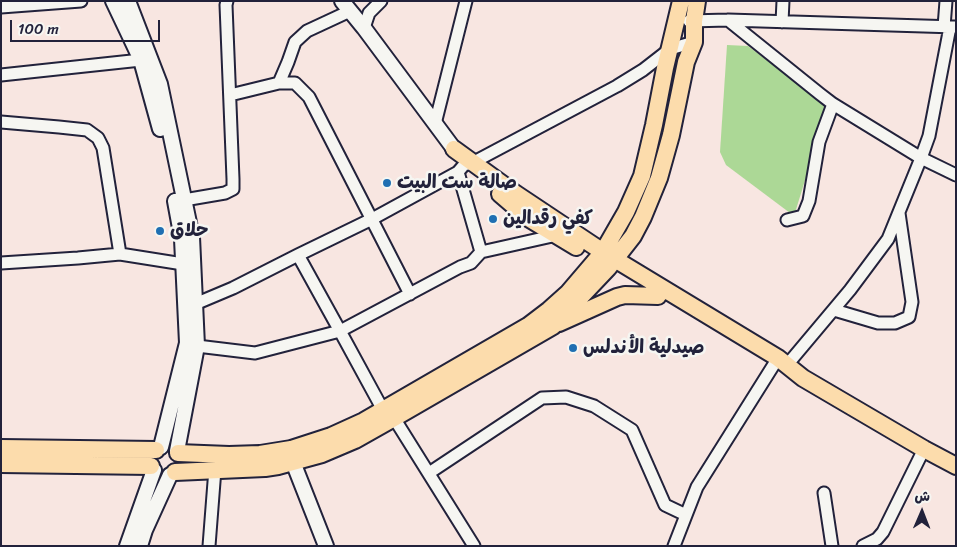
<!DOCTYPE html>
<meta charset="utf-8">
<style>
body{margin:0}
#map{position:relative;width:957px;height:547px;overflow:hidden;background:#f8e6e1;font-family:Sriracha,"Playpen Sans Arabic",sans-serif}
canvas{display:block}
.frame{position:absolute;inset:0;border:2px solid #22223b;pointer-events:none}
.north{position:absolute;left:897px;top:487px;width:50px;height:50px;-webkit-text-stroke:4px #f6f6f2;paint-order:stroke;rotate:1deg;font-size:14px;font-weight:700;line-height:20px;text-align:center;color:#22223b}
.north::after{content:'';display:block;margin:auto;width:18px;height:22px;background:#22223b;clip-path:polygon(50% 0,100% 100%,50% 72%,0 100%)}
.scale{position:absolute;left:10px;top:20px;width:150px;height:22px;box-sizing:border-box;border:2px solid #22223b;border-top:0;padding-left:6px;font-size:15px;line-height:18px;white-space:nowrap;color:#22223b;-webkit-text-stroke:4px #f6f6f2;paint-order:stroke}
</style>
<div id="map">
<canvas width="957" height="547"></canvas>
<div class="frame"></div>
<div class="north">ش</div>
<div class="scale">100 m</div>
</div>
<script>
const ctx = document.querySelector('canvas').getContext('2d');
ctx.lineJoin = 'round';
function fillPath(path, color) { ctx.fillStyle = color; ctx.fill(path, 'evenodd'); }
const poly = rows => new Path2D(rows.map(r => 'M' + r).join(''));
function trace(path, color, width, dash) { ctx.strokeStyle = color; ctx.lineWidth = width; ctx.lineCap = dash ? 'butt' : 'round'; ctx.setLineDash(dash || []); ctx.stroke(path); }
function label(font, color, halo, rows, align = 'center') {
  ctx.font = font + ' Sriracha,"Playpen Sans Arabic",sans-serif'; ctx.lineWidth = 5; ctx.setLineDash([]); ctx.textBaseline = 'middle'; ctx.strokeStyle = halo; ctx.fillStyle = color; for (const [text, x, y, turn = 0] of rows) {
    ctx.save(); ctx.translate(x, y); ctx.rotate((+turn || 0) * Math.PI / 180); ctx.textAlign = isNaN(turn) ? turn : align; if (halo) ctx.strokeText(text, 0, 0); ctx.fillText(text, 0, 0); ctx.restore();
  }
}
const green = poly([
 [727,45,748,46,828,106,794,216,726,165,720,152]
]);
const minor = poly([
 [1,7,81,1],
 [728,20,820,94,833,104,921,158,956,175],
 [689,21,728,20,956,27],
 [782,22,783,1],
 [944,27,946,1],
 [364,28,369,13,381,1],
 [1,75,141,60,148,58],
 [279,83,288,62,295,42,307,31,350,11],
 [230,95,279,83,295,83,309,97,410,294],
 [1,122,59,127,87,130,98,138,103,148,120,254],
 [435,124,466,1],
 [458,172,481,252],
 [184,200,225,193,233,189,233,179,226,5,227,1],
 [787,220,803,216,809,201,819,142,833,104],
 [298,255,340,331,383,410],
 [1,263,78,258,120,254,183,264],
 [195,304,233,288,298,255,372,219,458,172,464,165,472,163,617,86,643,70,670,49,694,42],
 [834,310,878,323,895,323,909,317,912,302,899,213],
 [197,346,255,353,340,331,460,267,471,263,481,252,557,235],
 [787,365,850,290,888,239,921,158,929,136,950,27],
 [394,418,474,546],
 [429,473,542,398,566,397,594,406,632,430,665,505,686,515],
 [824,493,832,546],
 [209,546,215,469],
 [674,546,697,487,778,358],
 [863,546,877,539,883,532,924,449]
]);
const tertiary = poly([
 [113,1,141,60,160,129],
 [128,1,160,84,192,237,197,346,177,451],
 [342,1,364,28,454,149],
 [161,447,187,343,182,239,175,201],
 [292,453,293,462,326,546],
 [127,546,154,470],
 [140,546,145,530,170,475]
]);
const primary = poly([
 [454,149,516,194,603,252,778,358,803,378,924,449,956,466],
 [500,194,528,218,576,247],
 [559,323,617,297,625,295,658,296],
 [1,448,156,450],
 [178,453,229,455,260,454,291,449,331,436,364,421,528,326,549,310,568,293,603,252,626,212,642,176,654,125,665,68,681,1],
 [1,464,151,466],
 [175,472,265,468,278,466,322,454,355,440,394,418,553,326,608,268,633,236,643,217,659,178,671,135,686,62,694,42,694,21,697,1]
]);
const markers = [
 [387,183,5,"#1f6fb2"],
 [493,219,5,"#1f6fb2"],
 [160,231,5,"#1f6fb2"],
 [573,348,5,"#1f6fb2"]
];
const poiNames = [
 ["صالة ست البيت",397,183],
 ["كفي رقدالين",503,219],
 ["حلاق",170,231],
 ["صيدلية الأندلس",583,348]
];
fillPath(green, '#acd896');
trace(minor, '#22223b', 15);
trace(tertiary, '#22223b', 18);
trace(primary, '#22223b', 20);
trace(minor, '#f6f6f2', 11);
trace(tertiary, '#f6f6f2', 14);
trace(primary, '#fcdcac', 16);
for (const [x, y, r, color] of markers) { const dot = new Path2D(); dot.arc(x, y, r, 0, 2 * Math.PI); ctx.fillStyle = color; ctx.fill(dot); trace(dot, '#f6f6f2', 2); }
label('bold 19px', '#22223b', '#f6f6f2', poiNames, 'left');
</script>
